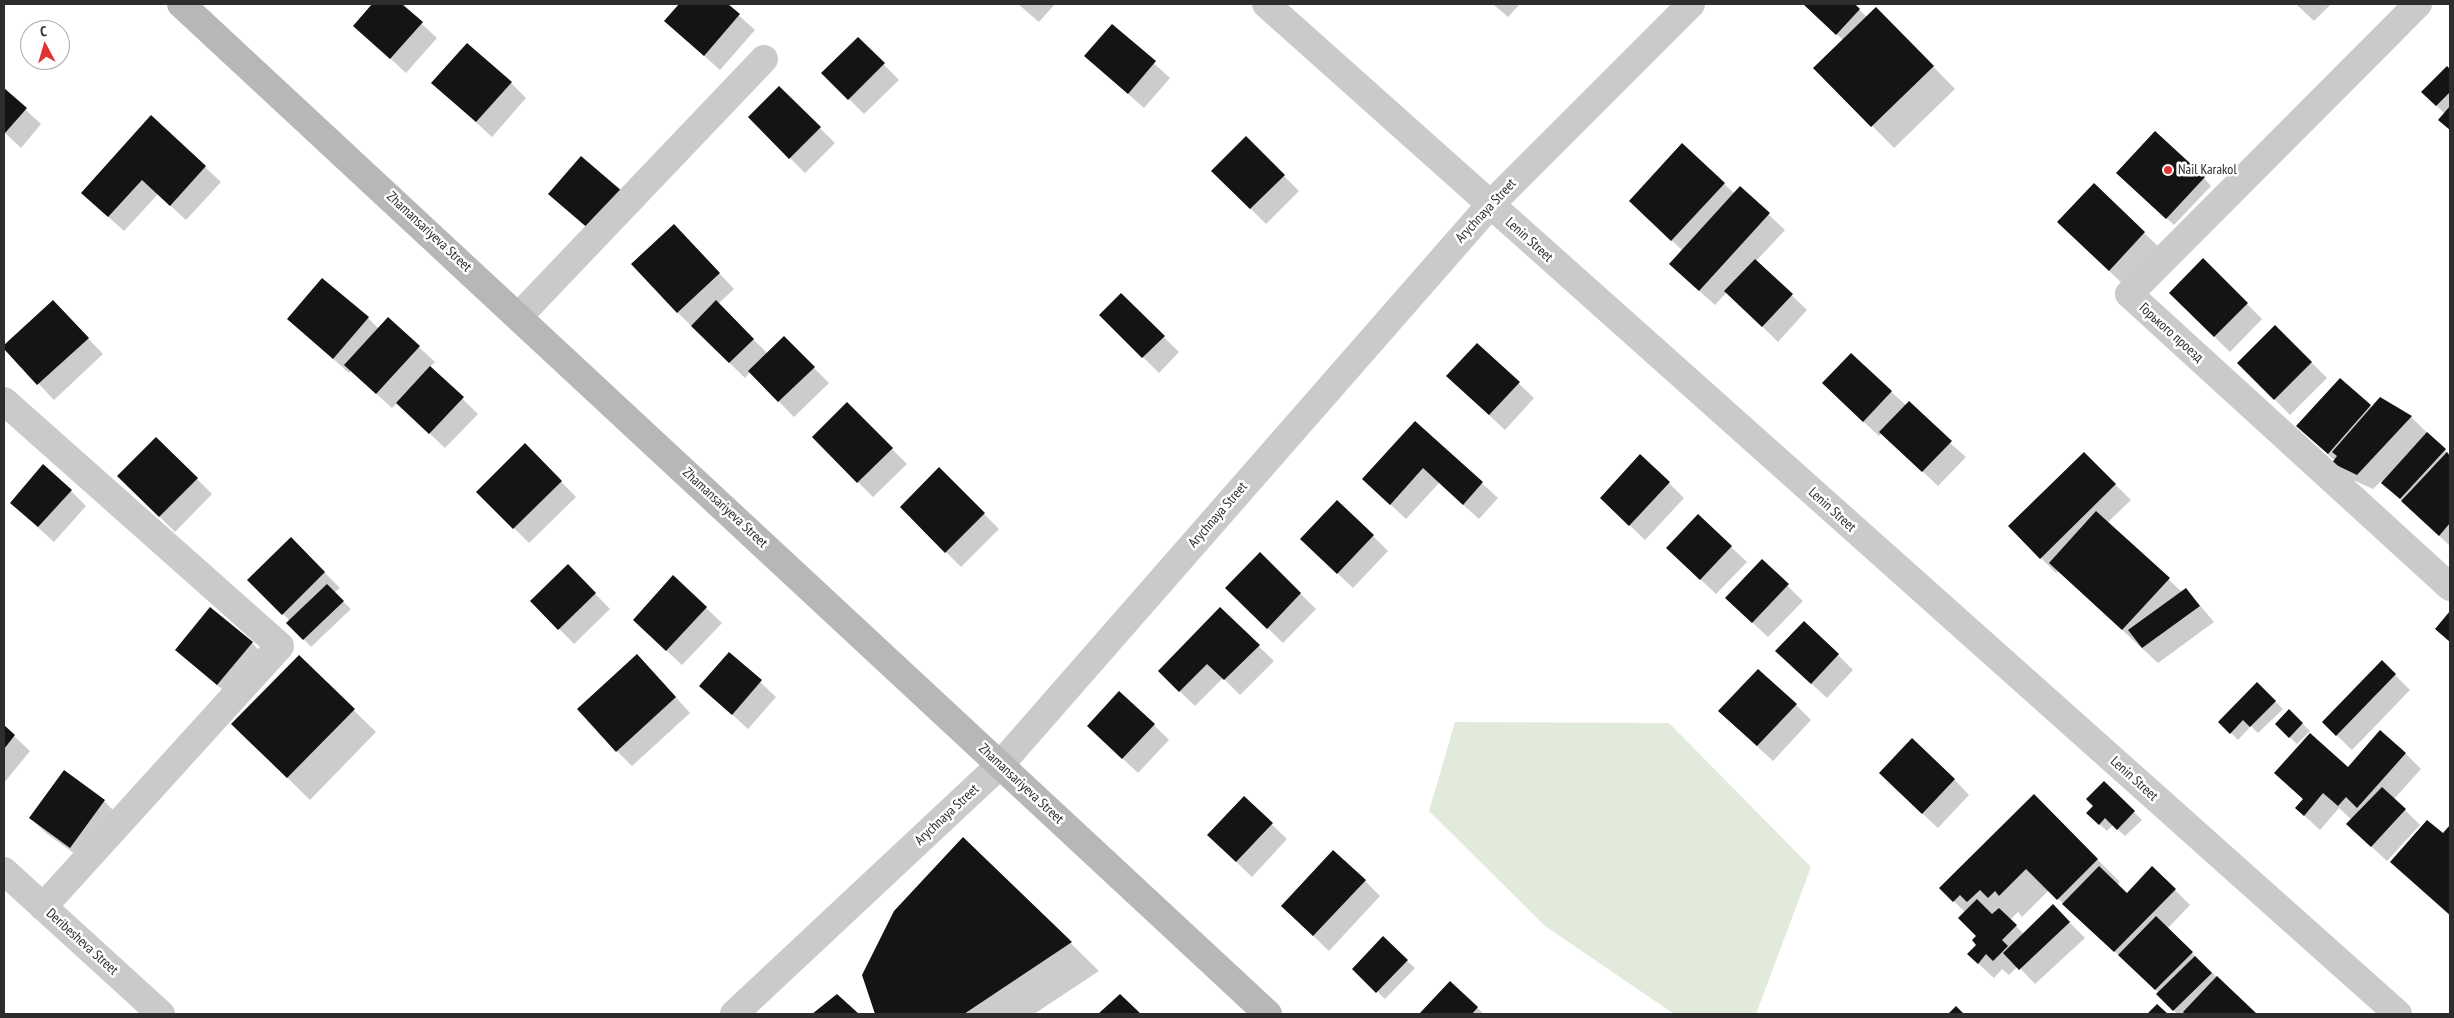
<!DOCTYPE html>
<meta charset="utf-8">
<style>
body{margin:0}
#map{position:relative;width:2454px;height:1018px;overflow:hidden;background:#fff;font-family:"PT Sans Narrow",sans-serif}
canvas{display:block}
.frame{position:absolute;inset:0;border:5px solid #2d2d2d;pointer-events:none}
.north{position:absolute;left:20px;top:20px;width:50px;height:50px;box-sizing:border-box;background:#fff;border:1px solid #ababab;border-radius:50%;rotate:354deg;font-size:14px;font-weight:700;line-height:20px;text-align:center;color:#2d2d2d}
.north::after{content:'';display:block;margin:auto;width:18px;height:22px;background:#e13332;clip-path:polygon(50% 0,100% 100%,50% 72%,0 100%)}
</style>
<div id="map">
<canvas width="2454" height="1018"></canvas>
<div class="frame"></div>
<div class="north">С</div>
</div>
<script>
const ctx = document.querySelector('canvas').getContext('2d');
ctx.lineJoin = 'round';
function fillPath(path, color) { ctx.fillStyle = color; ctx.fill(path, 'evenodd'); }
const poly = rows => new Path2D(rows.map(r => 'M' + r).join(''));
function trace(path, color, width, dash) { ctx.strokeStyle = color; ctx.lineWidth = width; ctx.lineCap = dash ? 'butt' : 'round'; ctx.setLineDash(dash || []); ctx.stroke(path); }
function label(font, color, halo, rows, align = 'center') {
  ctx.font = font + ' "PT Sans Narrow",sans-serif'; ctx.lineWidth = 5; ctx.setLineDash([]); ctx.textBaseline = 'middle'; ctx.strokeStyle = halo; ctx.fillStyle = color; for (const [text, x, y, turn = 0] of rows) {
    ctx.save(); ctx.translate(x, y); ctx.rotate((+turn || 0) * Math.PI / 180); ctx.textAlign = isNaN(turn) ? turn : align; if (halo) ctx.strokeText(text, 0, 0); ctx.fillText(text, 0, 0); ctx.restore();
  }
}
const green = poly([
 [1455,722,1669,723,1811,867,1756,1014,1674,1014,1545,926,1429,811]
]);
const shadow = poly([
 [374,4,400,4,437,38,406,73,355,26],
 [680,4,726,4,755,30,720,70,665,21],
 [1018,4,1055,4,1039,22],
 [1493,4,1520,4,1508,17],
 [1805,4,1853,4,1867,17,1876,8,1955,89,1894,148,1815,68,1843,40],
 [2296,4,2331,4,2314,21],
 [1113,26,1170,78,1144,108,1085,56],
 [858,38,899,80,864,114,823,73],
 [2447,68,2450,71,2450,130,2440,120,2445,114,2423,92],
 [433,83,511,83,526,98,492,137],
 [779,88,835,143,805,173,749,117],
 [4,90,41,124,21,148,4,132],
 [151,117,221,182,186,220,158,194,124,231,82,193],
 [1246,138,1299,191,1266,224,1213,171],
 [1682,145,1735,194,1740,188,1785,230,1756,261,1807,310,1778,342,1727,292,1715,305,1686,279,1683,251,1646,216],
 [2204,178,2211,186,2174,225,2125,180],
 [2094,185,2160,248,2125,286,2058,222],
 [689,241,734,289,718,304,768,354,784,338,829,383,794,417,750,372,745,378,677,312],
 [2203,260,2262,319,2230,352,2170,293],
 [1121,295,1179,352,1159,373,1101,315],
 [53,302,103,354,54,400,4,347],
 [368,318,379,329,388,319,435,362,430,367,478,414,445,448,397,403,392,408,351,371,349,373,289,319],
 [2275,326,2327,378,2290,415,2239,363],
 [1477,344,1534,398,1505,430,1463,391],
 [2340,379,2372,408,2380,399,2411,417,2450,455,2450,546,2381,481,2373,489,2349,478,2334,463,2335,461,2298,426],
 [1891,392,1966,457,1938,486,1882,433,1879,436,1839,399],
 [847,404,907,464,873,497,813,437],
 [1415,422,1498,498,1479,519,1439,483,1406,519,1379,494],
 [156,438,212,494,175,532,119,476],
 [525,445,576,497,529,543,478,492],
 [2084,454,2131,500,2107,523,2182,592,2186,589,2214,622,2158,663,2058,571,2056,573,2041,558],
 [939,469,999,529,961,567,901,507],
 [1669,483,1684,498,1645,540,1617,513],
 [71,491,86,506,54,542,11,503],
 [1373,536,1388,551,1353,588,1317,554],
 [291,539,340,588,334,593,351,609,311,647,288,623,290,621,249,580],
 [1731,547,1747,562,1716,594,1683,563],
 [1260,554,1316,609,1283,643,1227,588],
 [1762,561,1803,601,1768,637,1742,613],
 [568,566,610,609,574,644,532,601],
 [673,577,722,623,682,665,650,635],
 [1220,609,1274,661,1240,695,1223,678,1195,706,1159,671],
 [252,643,267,658,233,699,177,650],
 [729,653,776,697,748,729,701,686],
 [1838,655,1853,670,1827,698,1792,666],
 [299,657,376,732,310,800,233,724],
 [2382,662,2410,690,2352,750,2323,722],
 [652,671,690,713,632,766,617,751],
 [2257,684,2283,709,2258,733,2251,726,2238,740,2220,722],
 [1796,705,1811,720,1773,761,1735,726],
 [2289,711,2310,731,2297,744,2276,724],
 [1154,725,1169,740,1138,773,1104,741],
 [4,727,30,751,4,783],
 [2405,753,2421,769,2394,799,2420,825,2387,861,2363,839,2352,820,2339,808,2320,830,2296,808,2304,800,2276,773,2348,769],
 [1954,779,1969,795,1938,828,1895,788],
 [2104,782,2142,820,2125,836,2113,825,2107,831,2095,820,2094,806],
 [2034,796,2120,882,2117,885,2127,895,2175,890,2190,905,2167,929,2255,1014,2177,1014,2159,993,2049,890,2022,917,2018,912,2010,920,2024,934,2053,906,2085,938,2035,984,2018,966,2009,975,2002,969,1994,978,1984,969,1969,954,1978,945,1978,936,1965,912,1940,888],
 [1244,798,1287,839,1252,877,1224,850],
 [104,801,119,816,86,862,46,833,30,818],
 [2450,827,2450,916,2391,862,2443,835],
 [963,838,1099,971,1034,1014,876,1014,863,976],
 [1365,881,1380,896,1329,951,1298,921],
 [1407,961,1415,968,1385,999,1354,969],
 [1450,983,1484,1014,1421,1014]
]);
const building = poly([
 [372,4,402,4,423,22,390,59,353,26],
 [679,4,728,4,740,14,704,56,664,21],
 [1803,4,1855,4,1860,9,1836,35],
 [1876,7,1934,66,1871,127,1813,68],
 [1112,24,1156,61,1128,94,1084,56],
 [858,37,885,63,848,100,821,73],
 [467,43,512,82,476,122,431,83],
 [2447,66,2450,69,2450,92,2436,106,2421,92],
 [779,86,821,127,789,159,748,117],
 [4,88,27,108,5,133,4,132],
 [2450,106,2450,130,2438,120],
 [151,115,206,166,170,206,142,180,108,217,81,193],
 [2155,131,2205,177,2166,219,2116,173],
 [1246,136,1285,175,1250,209,1211,171],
 [1682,143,1725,183,1671,241,1629,201],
 [581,156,623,192,590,230,548,194],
 [2094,183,2145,232,2109,271,2057,222],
 [1740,186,1770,213,1699,291,1669,264],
 [674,224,720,273,677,313,631,264],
 [2203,258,2248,303,2214,337,2169,293],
 [1755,259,1793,294,1762,327,1724,291],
 [322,278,369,317,333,359,287,319],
 [1121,293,1165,336,1142,358,1099,315],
 [53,300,89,338,37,385,4,349,4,345],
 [716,300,754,339,729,363,691,326],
 [388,317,420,346,376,394,344,365],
 [2275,325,2312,362,2274,400,2237,363],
 [784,336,815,367,778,402,748,371],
 [1477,343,1520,382,1489,415,1446,376],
 [1851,353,1892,391,1863,422,1822,383],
 [430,366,464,397,429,434,396,403],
 [2340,378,2371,405,2328,454,2296,426],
 [2380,397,2412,416,2357,475,2332,463,2337,456,2332,452],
 [1909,401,1952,441,1922,472,1879,432],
 [847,402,893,448,857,483,812,437],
 [1415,421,1483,482,1463,505,1423,468,1390,505,1362,479],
 [2427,432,2446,449,2400,499,2381,483],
 [156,437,198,478,159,517,117,476],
 [525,443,562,481,513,529,476,492],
 [2084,452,2116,484,2040,559,2008,526],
 [2447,452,2450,456,2450,523,2439,536,2401,501],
 [1640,454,1670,482,1629,526,1600,498],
 [43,464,72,490,38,527,10,503],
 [939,467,985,513,945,553,900,507],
 [1337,500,1374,535,1337,574,1300,539],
 [2096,511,2170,578,2122,630,2049,563],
 [1698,514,1732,546,1700,580,1666,548],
 [291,537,325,572,282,615,247,580],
 [1260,552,1301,593,1267,629,1225,588],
 [1762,559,1789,584,1752,623,1725,598],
 [568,564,596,593,558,630,530,601],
 [673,575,707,607,666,651,633,620],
 [327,584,344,601,303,640,286,623],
 [2186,588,2200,606,2142,648,2128,630],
 [210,607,253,642,217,685,175,650],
 [1220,607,1260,645,1224,680,1207,664,1179,692,1158,671],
 [2450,611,2450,642,2435,629],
 [1804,621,1839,654,1811,684,1775,651],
 [729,652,762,680,732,715,699,686],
 [637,654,676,697,616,752,577,709],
 [299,655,355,709,287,778,231,724],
 [2382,660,2396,674,2336,736,2322,722],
 [1758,669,1797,704,1757,746,1718,711],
 [2257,682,2276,701,2250,727,2243,720,2230,734,2218,722],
 [1119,691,1155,724,1122,759,1087,726],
 [2289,709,2303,723,2289,738,2275,724],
 [4,725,15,735,4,749],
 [2380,730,2406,753,2357,808,2346,797,2338,806,2323,793,2304,816,2295,808,2303,799,2274,773,2310,733,2348,767],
 [1912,738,1955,779,1922,814,1879,773],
 [64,770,105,800,70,848,29,818],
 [2104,781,2135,811,2117,830,2105,818,2099,825,2086,813,2093,806,2086,799],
 [2382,787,2406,809,2371,847,2346,824],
 [2034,794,2098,859,2057,900,2026,869,1999,896,1995,891,1988,898,1980,890,1967,902,1960,895,1953,902,1939,888],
 [1244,796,1273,823,1236,862,1207,835],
 [2427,820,2443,833,2450,825,2450,915,2390,862],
 [963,837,1072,942,964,1014,875,1014,862,975,894,911],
 [1333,850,1366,880,1313,936,1281,906],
 [2099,866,2127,893,2152,866,2176,889,2114,952,2062,904],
 [1977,899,1992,914,1999,908,2017,925,2002,940,2008,946,1993,961,1986,954,1978,964,1967,954,1976,945,1972,940,1976,936,1958,918],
 [2053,904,2070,922,2019,970,2003,953],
 [2156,916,2193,952,2155,990,2118,955],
 [1383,936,1408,960,1376,993,1352,969],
 [2195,956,2212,973,2173,1011,2156,994],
 [2217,976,2257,1014,2185,1014,2183,1012],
 [1450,981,1478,1007,1472,1014,1419,1014],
 [837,994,859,1014,812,1014],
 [1120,994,1141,1014,1098,1014],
 [2157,1004,2168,1014,2147,1014],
 [1956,1006,1964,1014,1948,1014]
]);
const street = poly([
 [1266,4,2398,1014],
 [2418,4,2129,294,2450,587],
 [519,316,764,59],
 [4,401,280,646,43,907],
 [4,871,161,1014],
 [734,1014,1000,765,1490,205,1691,4]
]);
const secondary = poly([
 [181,4,1268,1014]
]);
const markers = [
 [2168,170,5,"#e13332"]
];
const poiNames = [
 ["Nail Karakol",2178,170]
];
const streetNames = [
 ["Arychnaya Street",1486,211,-47],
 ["Zhamansariyeva Street",429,232,43],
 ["Lenin Street",1529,240,42],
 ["Горького проезд",2171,333,42],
 ["Zhamansariyeva Street",725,508,43],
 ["Lenin Street",1832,510,42],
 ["Arychnaya Street",1218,515,-49],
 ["Lenin Street",2134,779,42],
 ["Zhamansariyeva Street",1021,784,43],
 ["Arychnaya Street",947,815,-43],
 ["Deribesheva Street",82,942,42]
];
fillPath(green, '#e2ebdb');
fillPath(shadow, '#0003');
fillPath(building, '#141414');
trace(street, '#cacaca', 28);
trace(secondary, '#b7b7b7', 28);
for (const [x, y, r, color] of markers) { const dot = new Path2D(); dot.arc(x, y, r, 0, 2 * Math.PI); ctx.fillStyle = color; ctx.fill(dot); trace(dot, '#fff', 2); }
label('14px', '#2d2d2d', '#fff', poiNames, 'left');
label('14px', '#2d2d2d', '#fff', streetNames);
</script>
